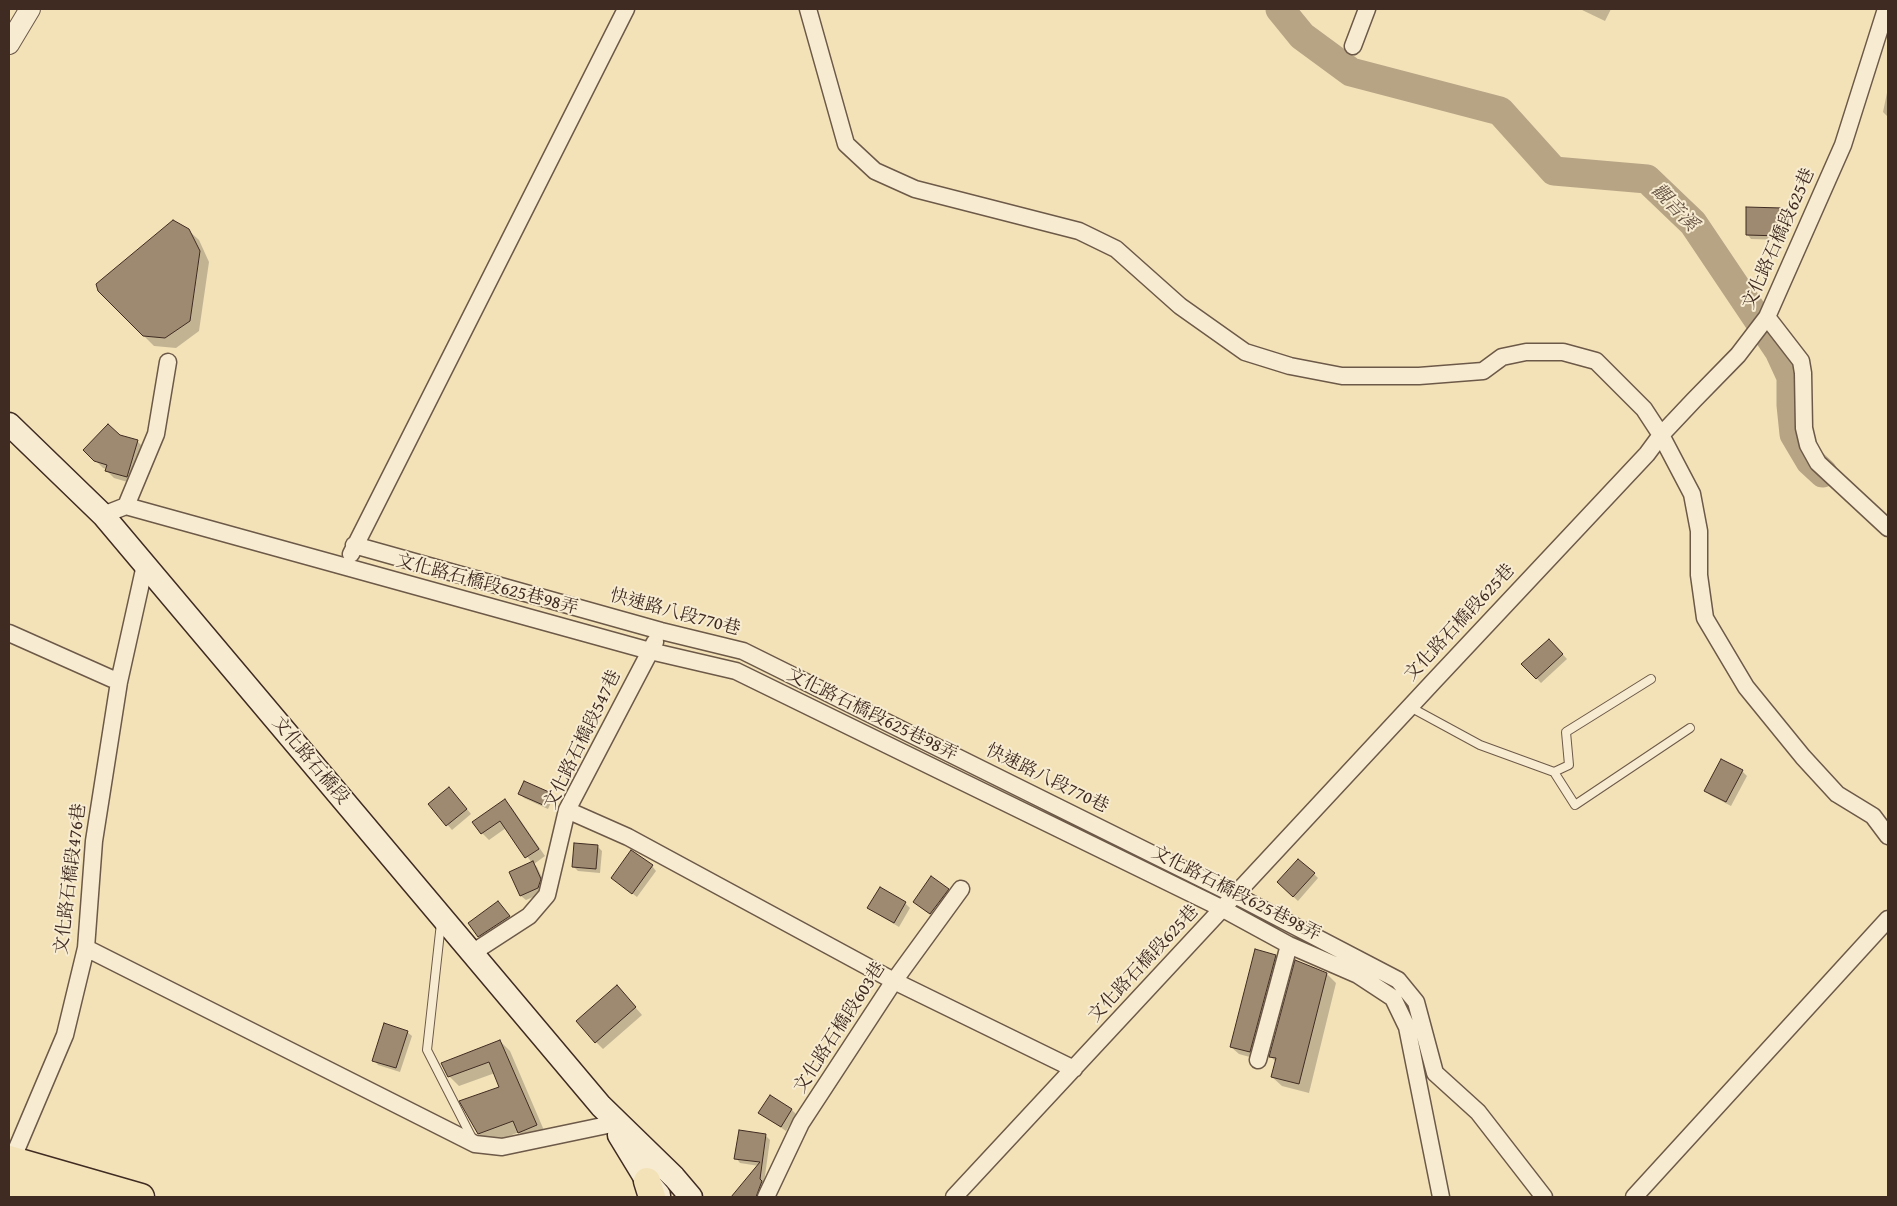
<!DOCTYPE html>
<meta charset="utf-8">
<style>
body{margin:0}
#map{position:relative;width:1897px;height:1206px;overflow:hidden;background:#f3e2b8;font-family:"Gentium Book Plus",serif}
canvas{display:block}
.frame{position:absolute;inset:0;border:10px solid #402b22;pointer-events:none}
</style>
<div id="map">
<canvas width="1897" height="1206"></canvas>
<div class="frame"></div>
</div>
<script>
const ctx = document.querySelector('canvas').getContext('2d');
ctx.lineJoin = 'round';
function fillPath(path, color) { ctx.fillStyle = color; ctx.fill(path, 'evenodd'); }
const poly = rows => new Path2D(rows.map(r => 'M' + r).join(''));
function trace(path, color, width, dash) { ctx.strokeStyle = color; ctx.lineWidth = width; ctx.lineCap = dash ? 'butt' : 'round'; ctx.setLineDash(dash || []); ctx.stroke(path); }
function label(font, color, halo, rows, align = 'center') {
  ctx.font = font + ' "Gentium Book Plus","Noto Serif TC",serif'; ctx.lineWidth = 4; ctx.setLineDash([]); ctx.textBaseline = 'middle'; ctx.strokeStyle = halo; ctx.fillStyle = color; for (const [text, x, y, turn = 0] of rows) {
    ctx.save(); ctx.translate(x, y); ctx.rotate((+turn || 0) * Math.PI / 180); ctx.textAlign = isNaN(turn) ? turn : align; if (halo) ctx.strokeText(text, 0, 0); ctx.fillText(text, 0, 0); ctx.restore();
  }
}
const shadow = poly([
 [1580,9,1611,9,1605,21],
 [1888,88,1888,117,1883,112],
 [1781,209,1786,214,1785,240,1751,239,1747,234],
 [188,230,199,240,209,262,199,331,176,348,154,346,99,291],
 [119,436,137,441,145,449,134,484,114,478,107,471,107,469,103,468,85,450],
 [1549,640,1567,659,1541,683,1523,664],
 [1722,761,1742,771,1747,776,1731,806,1710,795,1706,790],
 [454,793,471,814,452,830,430,804],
 [548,793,553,798,548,809,524,798,520,794],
 [505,801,512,808,545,856,534,864,537,867,545,884,543,893,526,900,521,896,532,863,506,828,489,840,482,833],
 [597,846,602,851,600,873,578,871,573,866],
 [652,866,656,871,637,897,617,882],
 [1314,874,1318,878,1298,901,1283,887],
 [880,889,905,903,910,908,899,927,874,912,869,908],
 [948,890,952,894,935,918,919,906],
 [498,902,514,921,484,941,479,936],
 [1275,956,1283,963,1257,1059,1239,1054,1231,1047],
 [1327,974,1336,983,1309,1093,1282,1086,1272,1077,1276,1062,1271,1057],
 [624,994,642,1015,603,1049,596,1042],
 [407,1032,412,1036,400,1072,378,1065,374,1060],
 [500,1041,510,1051,546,1135,529,1142,519,1132,491,1144,487,1143,477,1132,461,1101,501,1087,495,1073,459,1086,449,1076],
 [792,1110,796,1114,786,1131,760,1113],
 [765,1135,770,1140,762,1197,733,1197,759,1166,740,1163,736,1158]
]);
const river = poly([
 [1280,9,1302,36,1351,72,1500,111,1554,171,1647,179,1693,223,1779,351,1791,377,1791,405,1794,434,1810,461,1823,473]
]);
const building = poly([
 [1746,207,1782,208,1781,236,1746,235,1746,207],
 [173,220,189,229,200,251,190,321,165,338,143,336,98,291,96,284,173,220],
 [108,424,120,435,138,440,127,477,105,471,107,465,94,461,83,450,108,424],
 [1549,639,1563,654,1536,679,1521,664,1549,639],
 [1721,759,1743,770,1726,802,1704,791,1721,759],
 [524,781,549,792,543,805,518,794,524,781],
 [449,787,467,809,446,826,428,804,449,787],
 [505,799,539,849,525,858,500,821,481,834,472,822,505,799],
 [574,843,598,845,596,869,572,867,574,843],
 [631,850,653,865,632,894,611,878,631,850],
 [1298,859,1315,873,1293,897,1277,882,1298,859],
 [533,861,541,879,538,888,520,896,509,872,533,861],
 [931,876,949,889,930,914,913,902,931,876],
 [880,887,906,902,894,923,867,908,880,887],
 [498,901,510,916,478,937,468,923,498,901],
 [1255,949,1276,955,1250,1052,1230,1047,1255,949],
 [1295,960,1327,973,1299,1084,1271,1077,1276,1058,1269,1057,1295,960],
 [617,985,636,1007,595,1043,576,1021,617,985],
 [384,1023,408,1031,396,1068,372,1061,384,1023],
 [500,1040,537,1125,518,1133,513,1121,478,1134,459,1101,499,1087,489,1062,448,1077,441,1063,500,1040],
 [770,1095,792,1109,781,1127,758,1113,770,1095],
 [739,1130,766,1134,760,1179,762,1181,756,1197,731,1197,760,1162,734,1159,739,1130]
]);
const service = poly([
 [1410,707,1480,745,1554,772,1575,805,1690,728],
 [1554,772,1569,765,1566,732,1651,679],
 [441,923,427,1050,473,1140]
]);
const minor = poly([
 [808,9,846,144,875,171,915,189,1079,231,1116,249,1180,306,1245,352,1290,366,1342,376,1419,376,1483,371,1502,357,1526,352,1563,352,1596,361,1644,409,1661,435,1692,494,1699,531,1699,575,1705,618,1746,687,1803,757,1837,794,1873,816,1888,836],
 [1353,46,1367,9],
 [1767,317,1801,361,1803,373,1804,428,1808,445,1818,463,1888,528],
 [126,506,156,434,168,362],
 [103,515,126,506,650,651,736,671,1223,909,1289,945,1358,975,1393,998,1407,1027,1441,1197],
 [354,545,661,631,743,651,1235,895,1398,980,1416,1002,1435,1073,1478,1112,1544,1197],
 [351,554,626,9],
 [9,633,119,682],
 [567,810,628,837,894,981,1074,1069],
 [86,948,475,1144,502,1147,612,1124],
 [472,953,529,916,547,895,567,810,655,642],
 [1258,1060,1289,945],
 [9,1167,65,1035,86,948,94,841,119,682,145,565],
 [766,1197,801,1123,894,981,961,889],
 [954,1197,1433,682,1647,454,1661,435,1694,400,1738,355,1767,317,1843,145,1886,9],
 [1634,1197,1888,919]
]);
const tertiary = poly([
 [9,44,30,9]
]);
const secondary = poly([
 [9,424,103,515,601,1106,674,1177,691,1197],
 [619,1135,647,1181,659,1195]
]);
const primary = poly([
 [9,1159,141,1197],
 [647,1181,652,1197],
 [9,1191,30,1197]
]);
const trunk = poly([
 [9,1176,81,1197]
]);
const streetNames = [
 ["文化路石橋段625巷",1779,239,-66],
 ["文化路石橋段625巷98弄",487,585,15],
 ["快速路八段770巷",675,613,15],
 ["文化路石橋段625巷",1460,623,-47],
 ["文化路石橋段625巷98弄",872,715,26],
 ["文化路石橋段547巷",583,740,-64],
 ["文化路石橋段",310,761,50],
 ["快速路八段770巷",1047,779,26],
 ["文化路石橋段476巷",71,879,-83],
 ["文化路石橋段625巷98弄",1236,894,27],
 ["文化路石橋段625巷",1144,964,-47],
 ["文化路石橋段603巷",840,1028,-57]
];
const waterNames = [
 ["觀音溪",1674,208,46]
];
fillPath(shadow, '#0003');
trace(river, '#b6a485', 29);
fillPath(building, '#9d8a70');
trace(building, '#402b22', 1);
trace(service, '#6d5948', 10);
trace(minor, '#6d5948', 19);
trace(tertiary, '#6d5948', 22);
trace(secondary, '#402b22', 25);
trace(primary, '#402b22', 29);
trace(trunk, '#402b22', 30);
trace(service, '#f7ecd1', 8);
trace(minor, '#f7ecd1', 16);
trace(tertiary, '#f7ecd1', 20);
trace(secondary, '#f7ecd1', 22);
trace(primary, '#f3e2b8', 26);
trace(trunk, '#f3e2b8', 28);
label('18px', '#402b22', '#f7ecd1', streetNames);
label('italic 19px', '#634f40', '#f7ecd1', waterNames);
</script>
